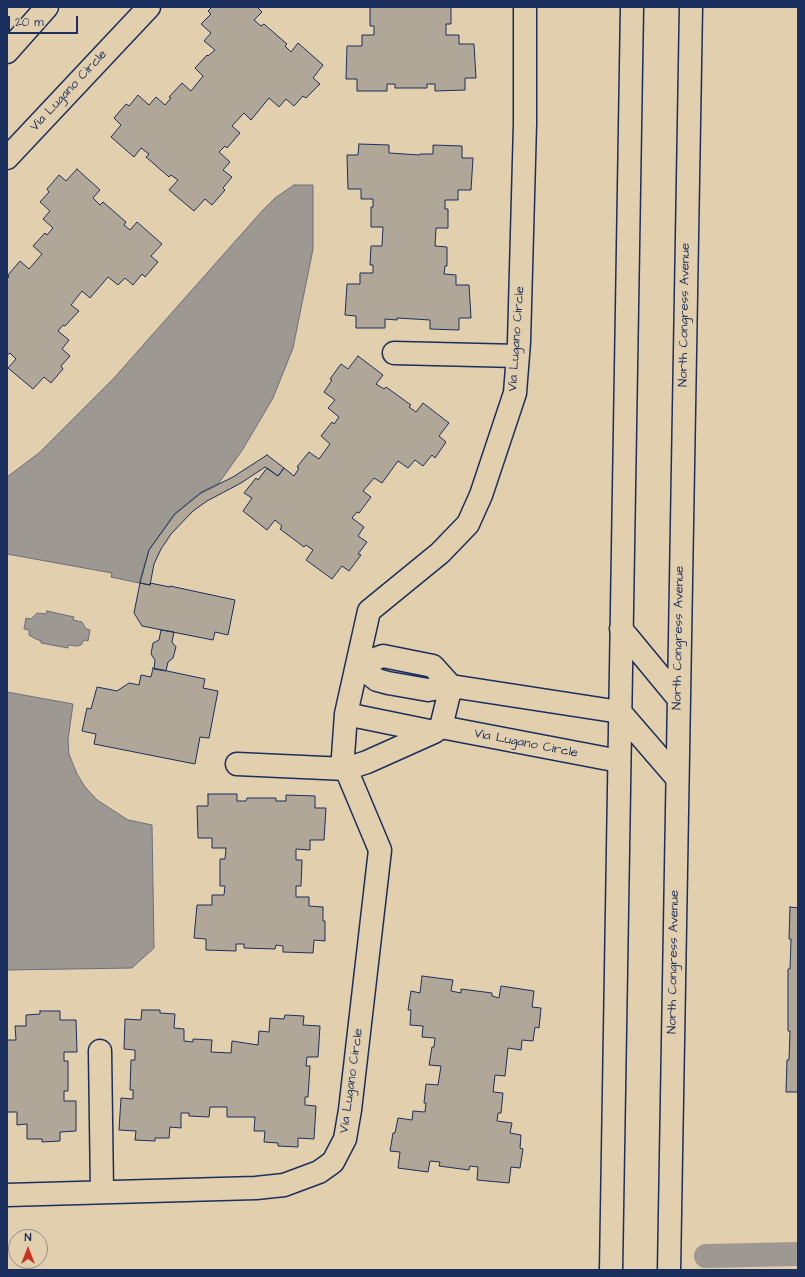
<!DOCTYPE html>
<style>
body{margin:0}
#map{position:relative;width:805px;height:1277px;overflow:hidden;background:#e2cfad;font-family:"Architects Daughter",sans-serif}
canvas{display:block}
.frame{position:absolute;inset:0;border:8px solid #1b2f5e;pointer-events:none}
.north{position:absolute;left:8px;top:1229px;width:40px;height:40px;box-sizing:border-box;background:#e2cfad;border:1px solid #928f8d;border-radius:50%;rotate:0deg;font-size:11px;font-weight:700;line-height:16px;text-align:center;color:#1b2f5e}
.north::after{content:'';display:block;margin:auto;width:14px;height:18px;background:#c8321e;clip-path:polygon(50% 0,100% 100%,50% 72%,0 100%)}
.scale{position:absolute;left:8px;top:16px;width:70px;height:18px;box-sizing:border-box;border:2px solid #1b2f5e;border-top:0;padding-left:5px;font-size:12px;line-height:14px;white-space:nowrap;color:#1b2f5e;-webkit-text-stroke:3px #e2cfad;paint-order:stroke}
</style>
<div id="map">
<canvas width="805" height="1277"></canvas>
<div class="frame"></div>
<div class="north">N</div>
<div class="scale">20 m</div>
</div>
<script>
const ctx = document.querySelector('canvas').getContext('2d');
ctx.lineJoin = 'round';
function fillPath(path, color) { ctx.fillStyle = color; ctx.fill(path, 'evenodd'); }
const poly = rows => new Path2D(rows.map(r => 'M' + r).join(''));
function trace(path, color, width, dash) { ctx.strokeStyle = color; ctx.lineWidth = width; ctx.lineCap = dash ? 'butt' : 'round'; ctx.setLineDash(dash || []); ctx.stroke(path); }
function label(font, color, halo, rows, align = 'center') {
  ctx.font = font + ' "Architects Daughter",sans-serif'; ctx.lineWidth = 4; ctx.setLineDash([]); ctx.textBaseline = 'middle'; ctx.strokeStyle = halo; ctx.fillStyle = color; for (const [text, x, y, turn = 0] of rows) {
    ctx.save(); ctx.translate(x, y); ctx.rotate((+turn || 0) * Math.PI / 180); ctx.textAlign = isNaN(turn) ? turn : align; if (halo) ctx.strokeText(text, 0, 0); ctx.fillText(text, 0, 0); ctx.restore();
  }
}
const water = poly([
 [294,185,313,185,313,249,293,348,273,398,243,449,219,483,201,492,174,514,149,550,139,583,111,577,112,573,7,554,7,477,39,453,114,378,262,211,275,198,294,185],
 [47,611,74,617,73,620,82,622,86,629,90,630,88,641,84,640,81,645,76,646,68,645,68,648,41,643,41,641,34,638,29,635,29,630,24,629,26,618,31,619,37,613,46,614,47,611],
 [7,692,73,704,68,740,69,754,77,774,85,787,97,800,128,820,152,825,154,948,132,968,7,970,7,692]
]);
const canal = poly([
 [706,1256,798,1254]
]);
const building = poly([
 [212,7,257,7,262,12,254,20,261,26,264,24,287,44,285,46,291,52,298,43,323,65,313,78,320,84,306,98,303,96,294,106,286,99,279,107,269,98,251,120,244,113,232,126,240,133,227,148,225,146,219,152,230,162,223,170,232,177,223,188,225,190,212,205,205,199,194,211,169,190,178,180,171,175,169,177,146,157,149,154,141,148,134,157,111,137,121,125,114,118,126,104,129,106,138,95,149,105,156,97,165,105,171,98,169,97,182,83,191,91,203,76,195,68,207,55,208,56,215,50,204,41,211,33,201,24,211,14,208,11,212,7],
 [370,7,451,7,451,24,446,24,446,35,459,35,459,44,474,44,476,78,465,78,465,90,435,91,435,84,427,84,427,88,395,88,395,84,387,84,387,91,357,91,357,79,346,79,347,46,362,46,362,35,374,35,374,26,370,26,370,7],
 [359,144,389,145,389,153,420,155,420,154,433,154,433,145,462,146,462,158,473,158,471,190,458,190,458,200,445,200,445,209,448,209,448,228,436,228,435,246,447,247,447,266,445,266,444,274,456,275,456,285,469,285,471,318,459,318,459,330,430,329,430,320,397,318,397,320,385,319,385,328,356,328,356,316,345,315,347,284,360,284,360,273,373,273,373,265,370,265,371,246,382,246,383,227,371,227,371,207,373,207,373,199,361,199,361,189,348,189,347,155,358,155,359,144],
 [77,169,100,190,93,198,100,205,103,202,126,222,124,225,130,230,137,222,162,244,151,256,158,262,145,277,142,274,133,285,125,278,118,285,108,277,90,298,82,291,71,305,79,311,65,326,63,325,58,331,69,340,62,349,70,356,61,366,63,369,51,383,44,377,33,389,8,368,16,359,10,353,7,355,7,279,9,277,8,275,20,261,29,269,42,254,33,246,45,233,47,235,53,228,43,219,50,211,40,202,49,192,47,189,59,175,66,181,77,169],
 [358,356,383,375,376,384,384,389,386,387,411,405,409,407,416,412,423,403,449,423,439,436,446,442,435,458,432,455,423,466,415,460,408,468,398,461,382,483,374,478,363,491,371,497,359,513,357,512,352,518,364,527,358,536,367,542,358,554,361,555,349,571,342,566,332,579,306,560,313,550,306,545,304,547,280,529,282,526,275,520,267,530,243,511,252,498,244,493,256,478,258,480,267,468,278,476,284,468,294,476,299,468,297,467,309,452,319,459,330,444,321,436,332,422,334,424,339,417,328,408,335,400,324,392,332,380,330,379,341,364,348,369,358,356],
 [267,455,284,468,278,476,265,467,241,483,207,501,193,511,171,534,161,549,154,564,150,585,140,583,149,550,175,514,201,493,233,477,267,455],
 [140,583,150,585,150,583,170,587,170,586,235,600,228,635,215,632,213,640,142,626,134,613,140,583],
 [161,630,174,632,172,642,176,647,173,658,168,662,166,671,154,669,155,660,151,654,153,643,159,640,161,630],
 [153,668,205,679,203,688,218,691,209,738,200,737,195,764,94,744,96,734,82,731,87,708,91,709,97,687,117,691,129,683,139,685,141,675,151,677,153,668],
 [208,794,237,794,237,801,246,801,247,798,276,798,276,801,286,801,286,795,315,796,315,808,326,808,324,840,310,840,310,850,296,849,296,860,302,860,301,886,296,886,296,897,309,897,309,906,323,907,323,921,325,921,325,941,314,940,313,953,283,952,283,946,276,945,275,949,244,948,244,944,236,944,236,951,206,950,206,939,194,938,197,905,212,905,212,895,224,895,225,886,220,886,220,859,225,859,226,848,212,848,212,838,198,838,197,806,208,806,208,794],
 [790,907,798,908,798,1092,786,1092,787,1060,789,1060,790,1031,788,1031,788,969,790,969,791,939,789,939,790,907],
 [422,976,453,980,451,991,461,993,461,989,492,993,492,996,499,998,501,986,534,991,532,1007,541,1008,539,1028,535,1027,533,1041,522,1040,521,1050,508,1048,505,1076,495,1075,493,1092,503,1093,501,1113,498,1113,497,1121,512,1123,510,1133,521,1135,520,1148,523,1149,520,1168,511,1167,509,1183,477,1180,478,1167,470,1166,469,1170,439,1166,440,1162,430,1161,428,1172,398,1168,400,1152,390,1151,393,1133,395,1133,398,1118,412,1120,413,1111,425,1112,426,1103,424,1103,426,1084,438,1085,441,1066,429,1065,432,1047,434,1047,435,1038,422,1037,423,1026,410,1025,411,1010,408,1010,411,991,420,993,422,976],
 [142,1010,160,1010,160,1013,175,1014,174,1028,184,1029,184,1041,193,1042,193,1039,212,1040,211,1052,231,1053,232,1041,258,1045,259,1031,269,1032,270,1018,284,1019,285,1015,304,1016,303,1025,320,1026,318,1057,307,1057,306,1066,310,1066,308,1097,305,1097,305,1105,316,1106,314,1139,298,1138,298,1147,278,1146,278,1143,264,1142,265,1131,254,1131,255,1117,227,1117,227,1107,210,1107,209,1117,189,1116,189,1113,181,1113,181,1128,170,1127,169,1138,155,1138,155,1141,135,1140,136,1131,119,1130,121,1098,133,1099,133,1090,130,1090,131,1060,135,1060,135,1050,124,1049,125,1019,141,1020,142,1010],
 [40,1011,60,1011,60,1020,76,1020,77,1052,64,1052,64,1061,68,1061,68,1091,64,1091,64,1101,76,1101,76,1131,60,1132,60,1141,42,1142,42,1139,27,1139,27,1124,17,1125,17,1112,8,1112,7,1115,7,1038,7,1040,16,1040,15,1026,26,1026,26,1015,40,1014,40,1011]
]);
const minor = poly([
 [7,52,47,7],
 [7,158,149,7],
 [394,353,518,356],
 [358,665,383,656,433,666,451,686,620,712],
 [358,665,377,680,388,683,428,690,451,686,441,727],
 [346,714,434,732,441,727,619,761],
 [237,764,346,769,367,762,434,732],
 [100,1051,102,1192],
 [7,1195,256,1188,284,1185,319,1172,333,1162,345,1139,350,1110,380,850,346,769,343,756,346,714,369,611,440,553,468,524,481,495,515,393,519,342,525,124,525,7]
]);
const major = poly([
 [621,629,678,698],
 [620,712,677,778],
 [611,1270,632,7],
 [669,1270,691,7]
]);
const streetNames = [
 ["Via Lugano Circle",69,91,-47],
 ["North Congress Avenue",685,315,-89],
 ["Via Lugano Circle",517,339,-86],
 ["North Congress Avenue",679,638,-89],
 ["Via Lugano Circle",526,744,11],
 ["North Congress Avenue",674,962,-89],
 ["Via Lugano Circle",352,1081,-82]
];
fillPath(water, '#9e9892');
trace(water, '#6a6e7d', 1);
trace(canal, '#9e9892', 24);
fillPath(building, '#b0a799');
trace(building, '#1b2f5e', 1);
trace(minor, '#1b2f5e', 25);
trace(major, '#1b2f5e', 25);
trace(minor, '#e2cfad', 22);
trace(major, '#e2cfad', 22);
label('13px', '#1b2f5e', '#e2cfad', streetNames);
</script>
